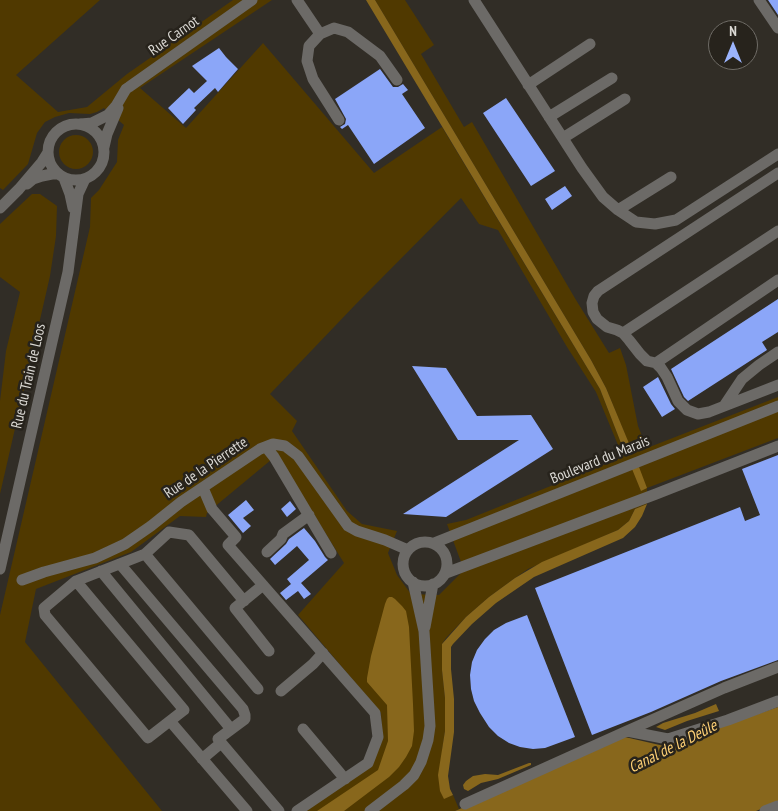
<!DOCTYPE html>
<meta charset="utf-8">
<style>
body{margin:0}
#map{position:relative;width:778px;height:811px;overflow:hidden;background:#312d26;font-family:"PT Sans Narrow",sans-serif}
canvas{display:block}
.north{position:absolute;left:708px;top:20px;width:50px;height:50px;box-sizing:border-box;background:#27231c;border:1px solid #6f6c66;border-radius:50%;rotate:0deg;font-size:14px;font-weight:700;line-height:20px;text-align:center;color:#dbd9d4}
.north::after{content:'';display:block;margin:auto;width:18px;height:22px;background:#9bb4fd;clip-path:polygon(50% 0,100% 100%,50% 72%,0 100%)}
</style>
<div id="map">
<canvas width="778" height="811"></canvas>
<div class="north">N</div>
</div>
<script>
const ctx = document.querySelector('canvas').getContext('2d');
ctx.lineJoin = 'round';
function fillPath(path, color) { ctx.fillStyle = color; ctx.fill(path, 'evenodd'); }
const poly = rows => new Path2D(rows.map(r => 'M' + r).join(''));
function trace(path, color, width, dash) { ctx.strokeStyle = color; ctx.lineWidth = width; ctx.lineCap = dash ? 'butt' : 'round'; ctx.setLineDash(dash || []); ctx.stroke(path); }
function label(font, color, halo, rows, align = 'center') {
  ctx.font = font + ' "PT Sans Narrow",sans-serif'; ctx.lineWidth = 5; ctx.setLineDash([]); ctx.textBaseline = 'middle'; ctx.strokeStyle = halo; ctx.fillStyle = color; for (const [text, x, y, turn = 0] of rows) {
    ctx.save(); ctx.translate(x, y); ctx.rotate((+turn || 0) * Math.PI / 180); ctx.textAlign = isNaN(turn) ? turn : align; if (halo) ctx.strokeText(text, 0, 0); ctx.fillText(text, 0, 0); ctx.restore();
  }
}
const green = poly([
 [0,0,100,0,16,75,58,112,87,107,127,74,233,0,272,0,140,88,186,128,263,43,374,173,442,127,600,389,626,456,633,454,606,388,591,360,375,0,405,0,434,45,421,54,464,127,472,122,576,300,609,353,620,348,626,365,638,426,647,448,778,397,778,438,647,488,647,504,635,509,629,521,618,530,528,569,515,578,489,597,466,617,446,638,442,644,442,670,445,698,445,731,442,751,444,798,453,795,459,809,455,811,304,811,371,766,382,738,381,713,298,615,344,563,277,455,207,513,206,517,180,516,131,552,36,589,25,642,162,811,0,811,0,615,90,227,91,198,99,190,117,162,118,140,124,125,104,108,97,112,90,114,69,113,55,117,45,122,37,133,28,164,3,190,0,188],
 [461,198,479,224,498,230,567,347,596,392,623,457,466,520,447,524,464,570,439,595,411,594,397,575,388,553,397,531,362,524,347,511,292,431,297,421,270,394,356,304],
 '59 152a17 17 0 1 1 34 0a17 17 0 1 1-34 0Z',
 [32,194,40,194,57,206,56,236,50,276,0,494,0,401,6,351,20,292,0,277,0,224]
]);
const water = poly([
 [366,0,375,0,591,360,606,388,633,453,626,456,600,389],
 [639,467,647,488,641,491,632,469],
 [647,504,642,516,635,527,623,538,534,577,496,603,472,624,453,644,451,647,451,669,454,699,454,732,448,776,450,789,453,795,444,799,440,791,438,775,445,731,445,698,442,670,442,644,466,617,489,597,515,578,542,562,618,530,629,521,635,509],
 [389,597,392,597,395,599,402,606,406,611,409,627,413,704,414,731,412,746,406,757,399,767,389,777,344,811,317,811,378,770,388,741,387,705,367,682,367,678,371,656,385,604,387,599],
 [716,704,719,711,687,721,665,730,656,727,663,723,695,713],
 [778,707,778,802,756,811,455,811,625,737,664,746],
 [529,763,531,763,531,765,498,779,481,783,468,791,464,789,463,785,466,781,473,776,485,774,498,775]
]);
const building = poly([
 [768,0,778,0,778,15],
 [219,48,226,57,238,69,218,92,215,88,194,108,196,110,183,124,168,108,189,88,194,93,207,81,192,66],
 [380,69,393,87,398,87,403,84,408,90,402,94,425,128,374,164,348,125,342,129,340,127,345,124,346,119,335,99],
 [506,98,555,171,531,186,483,113],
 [565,186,572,196,552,210,545,199],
 [778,299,778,332,762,342,767,350,688,401,684,397,671,369],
 [412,366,446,368,477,416,531,415,553,449,446,517,403,514,519,440,458,440],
 [658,377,671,404,675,409,662,417,643,387],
 [778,455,778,660,721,681,651,712,592,735,535,588,740,507,745,521,760,515,742,469],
 [246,500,254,510,243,518,251,526,243,533,228,515],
 [290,501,296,509,287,517,281,509],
 [304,528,315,541,325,557,328,560,301,583,311,594,304,599,298,591,286,600,280,593,291,584,287,579,309,560,297,546,275,565,270,559,286,544,289,539],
 [527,615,575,737,545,748,533,749,520,747,509,743,498,736,489,727,480,713,474,701,471,689,470,675,472,662,477,650,485,639,494,630,506,623]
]);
const minor = poly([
 [297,0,320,34],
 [474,0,582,168,603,197,618,210,671,177],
 [759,0,778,28],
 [528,85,590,44],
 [549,117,612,78],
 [339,120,313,79,307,61,309,46,320,34,334,28,348,32,380,56,397,80],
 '48 152a28 28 0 1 1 56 0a28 28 0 1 1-56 0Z',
 [81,124,92,123,108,115,116,106,126,89,129,87,252,0],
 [563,138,625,99],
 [104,147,107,134,118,108],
 [778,173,598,291,594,296,592,303,593,312,597,319,607,327,617,330,623,333,629,340,640,354,647,361,656,363,661,368,667,377,678,401,687,410,698,414,709,412,778,385],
 [64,178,70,194,73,208],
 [27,184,33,179,42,176,52,174,58,174],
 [0,208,19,189,42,162,47,154],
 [618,210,636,222,655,224,676,220,778,154],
 [623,333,778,231],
 [656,363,778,280],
 [724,406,742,379,759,365,778,352],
 [266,447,274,457,331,553],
 [203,488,212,509,236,537,228,545,375,713,378,737,368,763,297,811],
 '403 564a22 22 0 1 1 44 0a22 22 0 1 1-44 0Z',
 [434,543,778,406],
 [267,552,281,539,283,534,309,515],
 [145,554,258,689],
 [120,564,243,709,245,715,245,719,218,739,279,811],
 [0,569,68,272,78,194,85,179],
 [101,571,231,729],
 [446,573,656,494,778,446],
 [22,580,44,572,95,558,125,544,151,526,181,502,260,449,273,444,285,446,298,456,348,526,357,531,385,540,408,550],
 [76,581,184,710,148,738,45,615,44,608,76,581,145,554,169,532,189,535,244,601],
 [263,585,235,608,269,651],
 [425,627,433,584],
 [281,691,313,664,323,653],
 [170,721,247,811],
 [303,729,345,779],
 [627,731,724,688,778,667],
 [202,759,221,743],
 [465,804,627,731,668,739,728,720,778,701],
 [370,811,404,785,414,775,421,762,428,740,430,726,424,631,413,582],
 [765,811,778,806]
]);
const streetNames = [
 ["Rue Carnot",174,36,-35],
 ["Rue du Train de Loos",29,376,-77],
 ["Boulevard du Marais",600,460,-22],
 ["Rue de la Pierrette",206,468,-34]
];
const waterNames = [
 ["Canal de la Deûle",673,747,-27]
];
fillPath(green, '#503900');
fillPath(water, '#88671c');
fillPath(building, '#8ba6f8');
trace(minor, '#6c6a67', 11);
label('15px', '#dbd9d4', '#27231c', streetNames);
label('italic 16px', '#fed075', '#27231c', waterNames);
</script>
